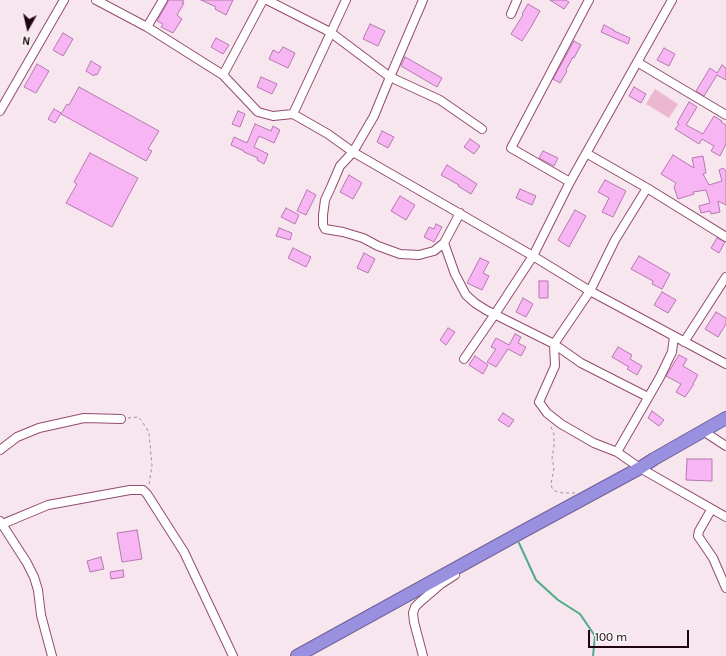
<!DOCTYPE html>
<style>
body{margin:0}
#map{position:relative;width:726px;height:656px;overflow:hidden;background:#f7e6ed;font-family:Karla,sans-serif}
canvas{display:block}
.north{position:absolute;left:8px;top:8px;width:40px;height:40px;-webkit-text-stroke:3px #f8f8f8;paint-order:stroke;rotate:188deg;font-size:11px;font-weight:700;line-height:16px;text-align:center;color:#1e0312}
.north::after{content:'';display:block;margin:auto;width:14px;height:18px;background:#1e0312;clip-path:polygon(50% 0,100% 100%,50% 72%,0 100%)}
.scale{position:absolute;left:588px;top:630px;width:101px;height:18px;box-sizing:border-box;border:2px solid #1e0312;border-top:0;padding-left:5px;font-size:12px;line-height:14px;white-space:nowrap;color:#1e0312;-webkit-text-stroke:3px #f8f8f8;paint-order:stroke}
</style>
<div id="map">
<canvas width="726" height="656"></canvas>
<div class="north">N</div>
<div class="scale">100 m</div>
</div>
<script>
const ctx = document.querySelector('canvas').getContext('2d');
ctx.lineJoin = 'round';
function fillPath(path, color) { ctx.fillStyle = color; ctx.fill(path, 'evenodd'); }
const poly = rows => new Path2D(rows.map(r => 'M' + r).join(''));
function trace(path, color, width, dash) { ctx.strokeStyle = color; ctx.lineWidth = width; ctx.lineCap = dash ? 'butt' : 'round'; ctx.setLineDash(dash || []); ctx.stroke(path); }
const green = poly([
 [655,89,678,104,669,118,646,104]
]);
const stream = poly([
 [519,543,536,580,558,600,580,614,595,636,593,656]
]);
const building = poly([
 [169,0,184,0,182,3,184,3,177,15,182,19,173,33,161,27,163,24,157,21,169,0],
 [201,0,233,0,226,15,215,9,216,7,201,0],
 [550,0,565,0,569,2,564,9,550,0],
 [528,4,540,11,531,27,522,41,511,34,523,15,522,14,528,4],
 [370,24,385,31,378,46,363,39,370,24],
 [604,25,614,30,614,31,630,38,628,44,601,32,604,25],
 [63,33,73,39,63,56,53,50,63,33],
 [216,38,229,45,223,54,211,47,216,38],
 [574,41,581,45,574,58,573,57,566,70,567,71,560,83,553,79,574,41],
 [283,47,295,53,288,68,269,59,273,50,279,53,283,47],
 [664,48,675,54,669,66,657,60,664,48],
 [405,57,442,78,437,87,401,66,405,57],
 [91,61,101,67,97,75,95,74,94,76,86,71,91,61],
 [37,64,49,71,36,93,24,87,37,64],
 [722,65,726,68,726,80,717,75,704,96,696,91,710,68,717,73,722,65],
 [261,77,277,84,272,94,257,87,261,77],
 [79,87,159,131,148,149,152,151,146,161,61,114,67,104,69,105,79,87],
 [634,87,646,94,641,103,629,96,634,87],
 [689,102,697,107,686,125,703,134,714,116,722,121,721,122,726,125,726,144,720,156,711,151,714,146,702,139,699,144,675,129,679,124,677,123,689,102],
 [54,109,61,113,55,123,48,119,54,109],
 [238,111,245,114,240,127,232,124,238,111],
 [255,124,271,131,273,126,280,130,274,143,259,136,254,147,268,154,264,164,257,160,258,158,244,152,244,151,231,145,234,137,247,143,255,124],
 [382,131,394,137,388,148,377,142,382,131],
 [470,139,480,146,474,154,464,147,470,139],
 [543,151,558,158,554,166,539,158,543,151],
 [90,153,138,178,112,227,66,203,77,184,74,182,90,153],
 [673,155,694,168,692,158,703,156,706,173,703,174,709,185,722,181,719,170,723,168,726,171,726,205,718,201,720,212,711,214,710,211,701,213,699,206,710,203,706,190,693,192,694,194,678,199,674,187,676,183,661,174,673,155],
 [447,165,477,184,471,194,458,186,459,185,441,175,447,165],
 [349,175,362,183,353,199,340,192,349,175],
 [605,180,626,191,613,217,602,212,609,198,598,192,605,180],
 [520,189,536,196,532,205,516,198,520,189],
 [307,190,316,195,306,215,297,211,307,190],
 [400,196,415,205,406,220,391,211,400,196],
 [286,208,299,215,295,224,281,217,286,208],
 [575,210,586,216,569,247,558,240,575,210],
 [436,224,442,227,434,242,424,237,429,227,434,229,436,224],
 [279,228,292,233,290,240,276,236,279,228],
 [717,238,725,242,719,253,711,248,717,238],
 [293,248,311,257,306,267,288,258,293,248],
 [364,253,375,259,368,273,357,268,364,253],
 [639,256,670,274,662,289,652,284,653,281,631,269,639,256],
 [480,258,489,262,483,273,489,276,482,290,467,283,480,258],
 [539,281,548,281,548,298,539,298,539,281],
 [662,292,676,300,668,313,654,305,662,292],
 [523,298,533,304,526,317,516,312,523,298],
 [716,312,726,318,726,324,718,337,705,329,716,312],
 [448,328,455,332,446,345,440,340,448,328],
 [515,334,521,337,518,343,526,347,521,356,508,349,496,367,487,362,496,349,491,347,496,338,509,345,515,334],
 [618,347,632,355,630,359,642,366,637,375,627,369,629,367,612,357,618,347],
 [679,355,687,359,683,366,698,375,693,384,694,384,685,397,676,392,681,384,666,376,679,355],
 [475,356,488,365,483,374,469,365,475,356],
 [652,411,664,420,659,426,648,418,652,411],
 [503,413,514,420,509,427,498,420,503,413],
 [687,459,712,459,712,481,686,480,687,459],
 [137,530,142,559,122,562,117,533,137,530],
 [101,557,104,569,90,572,87,561,101,557],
 [123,570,124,577,111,579,110,572,123,570]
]);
const path = poly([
 [128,418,138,417,141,420,147,429,149,434,152,465,149,485],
 [551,427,554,434,554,447,552,458,554,468,551,484,552,488,555,491,563,493,575,493]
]);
const minor = poly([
 [96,0,147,27,223,75,258,112,273,116,293,114,328,134,353,152,533,256,590,291,726,364],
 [267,0,330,32,390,77,440,100,482,129],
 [423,0,390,77,374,116,353,152,340,166,331,187,325,200,323,215,323,225,325,229,343,232,363,238,378,246,400,254,419,255,434,251,444,243,460,213],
 [511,14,517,0],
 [147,27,163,0],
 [637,62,726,115],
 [223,75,263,0],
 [0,111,64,0],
 [293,114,346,0],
 [586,153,647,188,726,237],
 [570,182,511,148,589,0],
 [647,188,615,240,590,291,554,344,555,366,539,402,547,413,561,424,594,443,617,452,640,468,726,517],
 [444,243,455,274,466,295,475,303,486,310,554,344,581,363,648,397],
 [684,342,726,277],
 [464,359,495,314,533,256,570,182,672,0],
 [703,431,726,446],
 [0,450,17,437,39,428,84,418,121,419],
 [617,452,660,377,672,352,674,336],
 [711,510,699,531,698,536,713,558,726,588],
 [0,521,27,563,34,577,38,590,41,615,52,656],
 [0,525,48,505,130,490,143,490,147,494,184,552,233,656],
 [423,656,414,622,413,613,415,607,420,602,441,584,455,575]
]);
const highway = poly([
 [297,656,520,533,640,468,654,459,726,418]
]);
fillPath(green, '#ecb7d0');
trace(stream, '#4cab8c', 2);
fillPath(building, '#f7b6f3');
trace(building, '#b578b1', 1);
trace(minor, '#934b71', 10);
trace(highway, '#6f5f98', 14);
trace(path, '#a18d97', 1, [3, 3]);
trace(minor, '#fff', 8);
trace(highway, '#9a90e0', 12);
</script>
